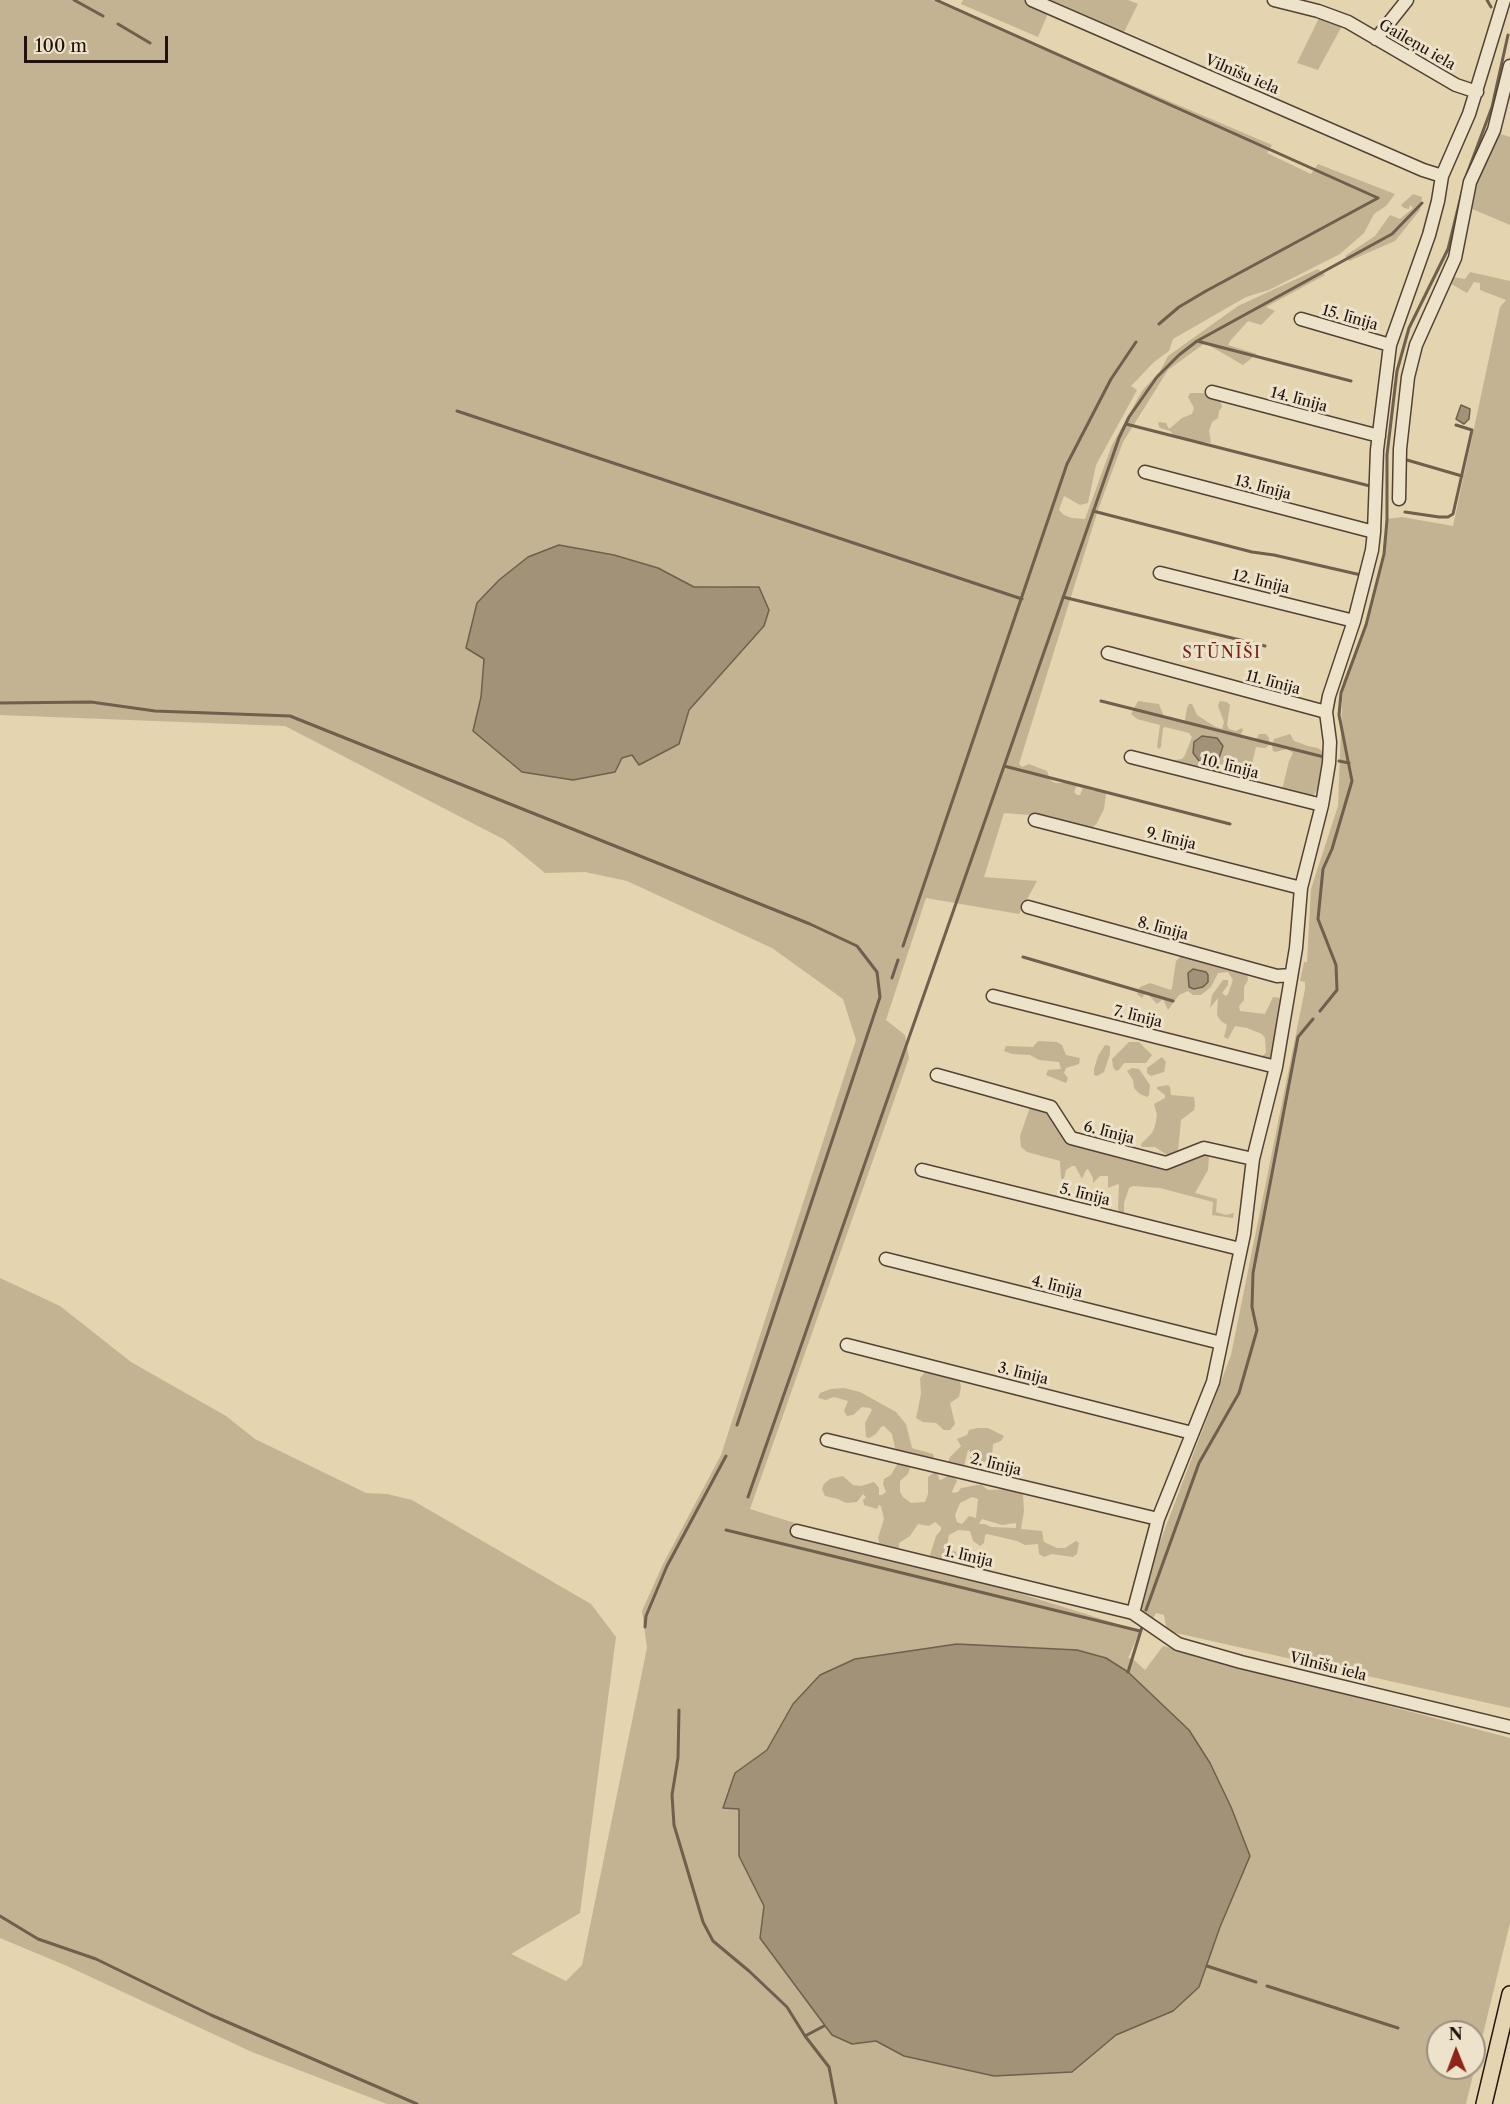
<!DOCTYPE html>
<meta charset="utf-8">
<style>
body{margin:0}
#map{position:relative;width:1510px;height:2104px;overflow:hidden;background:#e4d4af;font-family:"Libre Caslon Text",serif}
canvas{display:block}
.north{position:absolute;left:1426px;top:2020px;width:60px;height:60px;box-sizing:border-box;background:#ede3cb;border:2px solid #9c8f7e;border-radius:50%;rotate:359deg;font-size:16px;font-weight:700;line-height:24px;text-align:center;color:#22120b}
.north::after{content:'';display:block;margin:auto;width:21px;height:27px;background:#8f2418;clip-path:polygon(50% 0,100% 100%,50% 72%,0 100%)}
.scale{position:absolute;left:24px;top:36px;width:144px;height:27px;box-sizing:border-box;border:3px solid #22120b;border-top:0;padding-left:8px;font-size:18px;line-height:21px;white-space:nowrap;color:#22120b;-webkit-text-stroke:4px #ede3cb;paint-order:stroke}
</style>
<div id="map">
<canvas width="1510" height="2104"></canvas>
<div class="north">N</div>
<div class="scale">100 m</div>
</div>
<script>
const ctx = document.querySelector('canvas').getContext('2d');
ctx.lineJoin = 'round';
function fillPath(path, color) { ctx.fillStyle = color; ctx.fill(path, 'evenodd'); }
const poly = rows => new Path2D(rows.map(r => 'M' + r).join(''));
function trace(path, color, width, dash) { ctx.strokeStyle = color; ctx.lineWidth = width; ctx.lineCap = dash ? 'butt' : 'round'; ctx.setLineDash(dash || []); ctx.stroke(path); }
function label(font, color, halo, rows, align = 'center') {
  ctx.font = font + ' "Libre Caslon Text",serif'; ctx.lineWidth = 6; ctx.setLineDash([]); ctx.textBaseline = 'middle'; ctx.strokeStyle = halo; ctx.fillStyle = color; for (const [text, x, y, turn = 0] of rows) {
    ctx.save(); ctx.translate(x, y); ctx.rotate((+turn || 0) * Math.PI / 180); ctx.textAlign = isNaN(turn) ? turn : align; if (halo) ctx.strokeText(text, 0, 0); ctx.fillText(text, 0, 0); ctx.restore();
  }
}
const green = poly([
 [0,0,932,0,1272,145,1267,153,1311,174,1318,164,1395,194,1386,206,1374,214,1364,233,1340,254,1269,290,1246,297,1173,339,1169,351,1154,362,1131,386,1137,390,1096,465,1088,503,1080,505,1064,496,1059,510,1064,515,1072,518,1085,519,1112,445,1142,391,1160,371,1168,356,1238,306,1318,269,1325,275,1266,307,1275,311,1261,325,1248,321,1231,340,1228,345,1257,354,1243,365,1205,343,1168,370,1123,442,1098,510,1019,764,1022,767,1029,764,1047,771,1050,780,1055,783,1076,783,1077,785,1074,792,1077,795,1080,795,1083,788,1093,791,1104,790,1106,794,1104,809,1097,823,1090,830,1058,820,1054,817,1004,813,984,877,1037,881,1019,914,926,898,886,1020,905,1035,909,1058,750,1509,1140,1631,1128,1658,1133,1659,1145,1670,1163,1646,1510,1738,1510,1923,1466,2104,387,2104,252,2052,67,1966,0,1938,0,1278,60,1306,131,1362,226,1416,255,1439,366,1493,387,1494,412,1500,591,1604,616,1637,580,1913,511,1954,566,1981,582,1965,647,1648,642,1611,663,1564,721,1455,856,1040,843,999,772,948,627,881,585,872,545,873,505,840,285,726,0,715],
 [658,568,694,587,730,586,764,627,689,710,679,745,622,758,615,772,573,780,522,772,473,731,481,697,484,658],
 [957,1644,1077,1650,1106,1658,1128,1672,1189,1730,1210,1763,1231,1807,1220,1927,1199,1987,1173,2010,1116,2035,1072,2072,904,2056,876,2041,852,2044,832,2035,760,1938,764,1906,739,1856,739,1809,735,1773,767,1750,793,1704,820,1675,855,1659],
 [1438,2032,1474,2032,1474,2068,1438,2068],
 [963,0,1024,0,1049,11,1038,37,961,4],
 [1045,0,1128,0,1138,4,1123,34],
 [1320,16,1343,24,1318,70,1297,63],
 [1497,133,1510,137,1510,225,1470,208,1474,187],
 [1413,194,1422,197,1420,210,1395,241,1349,261,1345,256,1375,236,1390,215,1400,219,1413,208,1410,205,1409,209,1404,208,1401,205],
 [1470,272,1510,281,1510,1708,1167,1631,1164,1615,1156,1613,1152,1620,1133,1613,1231,1355,1305,989,1305,982,1300,981,1304,962,1307,962,1311,889,1338,806,1343,682,1370,612,1383,553,1387,519,1402,517,1453,526,1500,307,1506,300,1480,290,1480,283,1474,282,1467,293,1448,282,1452,277,1465,279],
 [1190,393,1202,393,1220,398,1222,407,1219,411,1218,418,1212,422,1209,431,1211,443,1176,438,1170,431,1160,428,1158,424,1159,422,1166,423,1169,429,1182,418,1192,414,1194,408,1188,397],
 [1138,701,1159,704,1164,717,1185,721,1187,708,1189,704,1192,704,1197,715,1214,726,1222,729,1224,722,1218,706,1220,701,1227,702,1230,705,1227,725,1229,729,1236,731,1242,728,1243,730,1240,736,1244,739,1256,740,1259,734,1266,734,1269,738,1269,745,1265,748,1256,747,1248,781,1219,775,1224,765,1222,764,1217,771,1209,774,1174,762,1175,760,1182,759,1185,755,1192,737,1189,733,1165,727,1163,728,1161,747,1159,749,1157,747,1160,725,1137,719,1131,714],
 [1290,734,1294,741,1308,746,1318,748,1322,751,1322,774,1318,789,1312,797,1282,790,1289,761,1293,753,1287,749,1275,752,1273,751,1272,746,1274,739],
 [1181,956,1189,956,1247,974,1248,980,1244,987,1244,1000,1239,1006,1240,1011,1265,1014,1273,997,1281,998,1276,1026,1274,1055,1270,1059,1256,1056,1262,1056,1266,1053,1265,1038,1262,1034,1247,1028,1235,1026,1228,1039,1224,1037,1227,1025,1221,1021,1217,1015,1218,998,1210,1008,1212,995,1223,980,1228,980,1228,985,1222,993,1226,996,1228,994,1233,980,1228,972,1218,973,1211,987,1201,995,1193,995,1188,991,1179,995,1168,1010,1163,999,1157,1004,1148,994,1145,994,1142,998,1137,994,1140,987,1150,983,1171,990,1172,988,1176,961],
 [1038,1041,1057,1042,1062,1045,1066,1055,1080,1058,1079,1064,1066,1068,1064,1073,1068,1078,1066,1083,1046,1075,1048,1070,1061,1069,1059,1062,1039,1060,1030,1055,1012,1054,1004,1051,1006,1046,1033,1047],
 [1129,1042,1139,1042,1152,1055,1146,1063,1124,1063,1119,1070,1116,1071,1113,1067,1112,1059],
 [1105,1045,1110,1046,1110,1054,1104,1072,1097,1076,1094,1075,1094,1069,1098,1056],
 [1162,1057,1166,1062,1164,1072,1151,1076,1147,1073,1147,1068],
 [1132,1068,1139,1069,1150,1085,1149,1095,1147,1097,1140,1094,1134,1088,1133,1080,1127,1071],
 [1168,1085,1170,1087,1171,1095,1194,1097,1195,1105,1194,1110,1181,1120,1178,1151,1172,1155,1167,1155,1155,1147,1142,1147,1141,1144,1152,1133,1155,1126,1157,1115,1154,1104,1165,1098,1165,1095,1157,1089,1157,1087],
 [1030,1107,1050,1112,1061,1130,1170,1165,1207,1153,1209,1158,1208,1170,1195,1193,1217,1199,1216,1212,1226,1215,1234,1213,1233,1218,1212,1215,1213,1202,1160,1188,1133,1186,1129,1188,1124,1203,1124,1214,1121,1215,1118,1209,1119,1185,1118,1184,1108,1188,1108,1176,1100,1176,1093,1183,1093,1178,1088,1169,1086,1170,1082,1179,1075,1166,1072,1166,1066,1170,1064,1179,1061,1179,1060,1161,1027,1152,1021,1147,1020,1136],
 [925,1372,933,1372,959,1378,961,1387,959,1397,950,1403,955,1424,950,1430,944,1430,936,1423,923,1422,916,1418,921,1394,920,1378],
 [844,1388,860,1392,896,1412,906,1424,912,1448,933,1454,934,1457,932,1459,901,1455,895,1448,892,1434,884,1426,881,1427,876,1434,869,1438,866,1437,865,1423,872,1410,870,1408,862,1407,853,1415,847,1416,844,1411,848,1401,834,1397,826,1400,818,1398,820,1393,831,1389],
 [977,1428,988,1428,1004,1436,1001,1441,993,1444,992,1458,982,1463,974,1464,970,1460,970,1451,968,1450,964,1466,959,1467,948,1462,950,1457,961,1446,957,1439,967,1435,969,1430],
 [898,1463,911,1464,908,1474,900,1481,900,1492,903,1497,911,1503,925,1502,928,1494,928,1477,935,1472,937,1471,939,1479,941,1480,948,1476,956,1479,957,1481,952,1491,953,1493,958,1492,961,1488,977,1485,982,1485,988,1490,1013,1489,1020,1491,1023,1495,1024,1511,1021,1529,1042,1531,1044,1542,1057,1548,1065,1548,1076,1541,1079,1543,1077,1554,1073,1557,1052,1554,1044,1557,1039,1554,1038,1544,1025,1545,1017,1541,987,1534,985,1535,984,1543,980,1546,973,1541,970,1531,958,1530,949,1535,947,1545,949,1549,956,1552,957,1557,947,1561,931,1557,930,1555,936,1536,941,1530,941,1527,935,1522,929,1526,918,1524,910,1536,899,1543,899,1548,897,1549,880,1546,878,1538,884,1519,881,1506,879,1505,877,1509,864,1505,863,1500,866,1497,863,1494,857,1502,846,1503,838,1499,825,1496,822,1489,824,1484,830,1479,843,1476,853,1485,861,1486,874,1482,879,1488,879,1495,882,1495,886,1492,883,1484,884,1479,891,1475],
 [972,1497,978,1499,976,1518,969,1516,962,1524,957,1522,955,1515,960,1503],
 [982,1519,1002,1525,1016,1523,1016,1528,991,1527,985,1524,979,1524]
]);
const water = poly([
 [1461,405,1470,409,1469,419,1464,424,1456,419,1461,405],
 [559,545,614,555,658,568,694,587,759,587,769,610,764,626,689,710,679,744,639,765,632,755,622,758,615,772,573,780,522,772,473,731,481,697,484,659,466,648,477,603,499,580,528,557,559,545],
 [1202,736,1217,738,1223,746,1217,764,1213,768,1207,767,1200,762,1193,753,1194,742,1202,736],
 [1193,969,1206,972,1208,975,1208,982,1203,987,1194,989,1189,987,1188,973,1193,969],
 [957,1644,1077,1650,1106,1658,1128,1672,1189,1730,1210,1763,1231,1807,1250,1856,1220,1927,1199,1987,1173,2011,1116,2035,1072,2072,994,2076,904,2056,876,2041,852,2044,832,2035,760,1938,764,1906,739,1856,739,1809,723,1808,735,1773,767,1750,793,1704,820,1675,855,1659,957,1644]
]);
const stream = poly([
 [74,0,103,16],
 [936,0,1378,198],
 [1487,0,1491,7],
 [118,24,150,43],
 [1467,174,1492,107,1508,35],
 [1159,324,1179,307,1206,291,1378,198],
 [1197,341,1351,381],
 [457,411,1022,599],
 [1126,424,1370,486],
 [1407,460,1462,476],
 [1093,511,1252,552,1274,555,1361,575],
 [1405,512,1439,517,1448,517,1453,514,1472,430,1456,425],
 [1063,597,1265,646],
 [1101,701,1324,757],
 [0,703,91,702,155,711,290,716,810,924,857,946,877,972,880,997,737,1425],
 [1339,761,1349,763],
 [1004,766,1230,824],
 [903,946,1067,464,1111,379,1136,342],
 [1023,957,1173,1001],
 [892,978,898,960],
 [1320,1011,1337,990,1336,965,1318,919,1323,869,1332,849,1352,781,1339,715,1341,693,1366,625,1384,554,1387,520,1387,455,1397,371,1409,328,1448,249,1462,192],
 [748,1497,1119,438,1129,417,1157,377,1179,355,1197,341,1392,234,1422,203],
 [726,1530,1140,1631],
 [1146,1610,1199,1463,1239,1393,1257,1330,1252,1307,1253,1273,1298,1037,1313,1019],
 [645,1627,646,1616,667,1566,726,1456],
 [1128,1672,1142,1627],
 [679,1710,678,1758,672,1795,674,1825,703,1922,713,1941,749,1971,787,2007,805,2036],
 [0,1916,38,1939,96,1959,211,2015,417,2104],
 [1207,1966,1256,1982],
 [1267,1986,1398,2028],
 [824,2026,805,2036,829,2067,836,2104]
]);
const minor = poly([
 [1032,0,1423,170,1442,176],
 [1274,0,1318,11,1348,22,1456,85,1477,92],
 [1504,0,1469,114,1442,176,1438,201,1429,235,1390,345,1377,450,1374,532,1372,550,1354,621,1329,696,1326,712,1330,742,1329,763,1322,805,1301,888,1296,948,1276,1067,1253,1159,1244,1234,1213,1382,1158,1519,1133,1613,1178,1644,1241,1662,1510,1727],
 [1376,39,1407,0],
 [1301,319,1390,345],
 [1212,392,1379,436],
 [1145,472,1374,532],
 [1399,499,1400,449,1408,377,1416,345,1455,258,1470,182,1494,130,1510,66],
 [1160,573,1354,621],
 [1108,653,1326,712],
 [1131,757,1322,805],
 [1035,820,1301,888],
 [1028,907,1277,976,1291,975],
 [993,996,1276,1067],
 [937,1075,1051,1107,1071,1138,1166,1163,1204,1148,1253,1159],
 [922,1170,1240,1249],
 [886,1259,1221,1343],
 [847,1345,1192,1433],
 [827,1440,1158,1519],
 [797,1531,1133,1613]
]);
const major = poly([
 [1484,2104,1510,1994]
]);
const streetNames = [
 ["Gaileņu iela",1417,45,30],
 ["Vilnīšu iela",1242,75,23],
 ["15. līnija",1350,318,16],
 ["14. līnija",1299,400,15],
 ["13. līnija",1263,488,15],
 ["12. līnija",1261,582,14],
 ["11. līnija",1273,683,15],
 ["10. līnija",1230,767,14],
 ["9. līnija",1171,839,14],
 ["8. līnija",1163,929,15],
 ["7. līnija",1138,1017,14],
 ["6. līnija",1109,1133,15],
 ["5. līnija",1085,1195,14],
 ["4. līnija",1057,1287,14],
 ["3. līnija",1023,1374,14],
 ["2. līnija",996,1465,14],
 ["1. līnija",969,1557,13],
 ["Vilnīšu iela",1328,1667,14]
];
const neighbourhoodNames = [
 ["STŪNĪŠI",1222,653]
];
fillPath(green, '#c3b393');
fillPath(water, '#a29277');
trace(water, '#6f5f4c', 1.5);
trace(stream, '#6f5f4c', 3);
trace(minor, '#524234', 15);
trace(major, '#22120b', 18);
trace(minor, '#ede3cb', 12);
trace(major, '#e4d4af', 15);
label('15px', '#22120b', '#ede3cb', streetNames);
ctx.letterSpacing = '1.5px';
label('16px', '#7a1f14', '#ede3cb', neighbourhoodNames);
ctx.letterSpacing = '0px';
</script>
